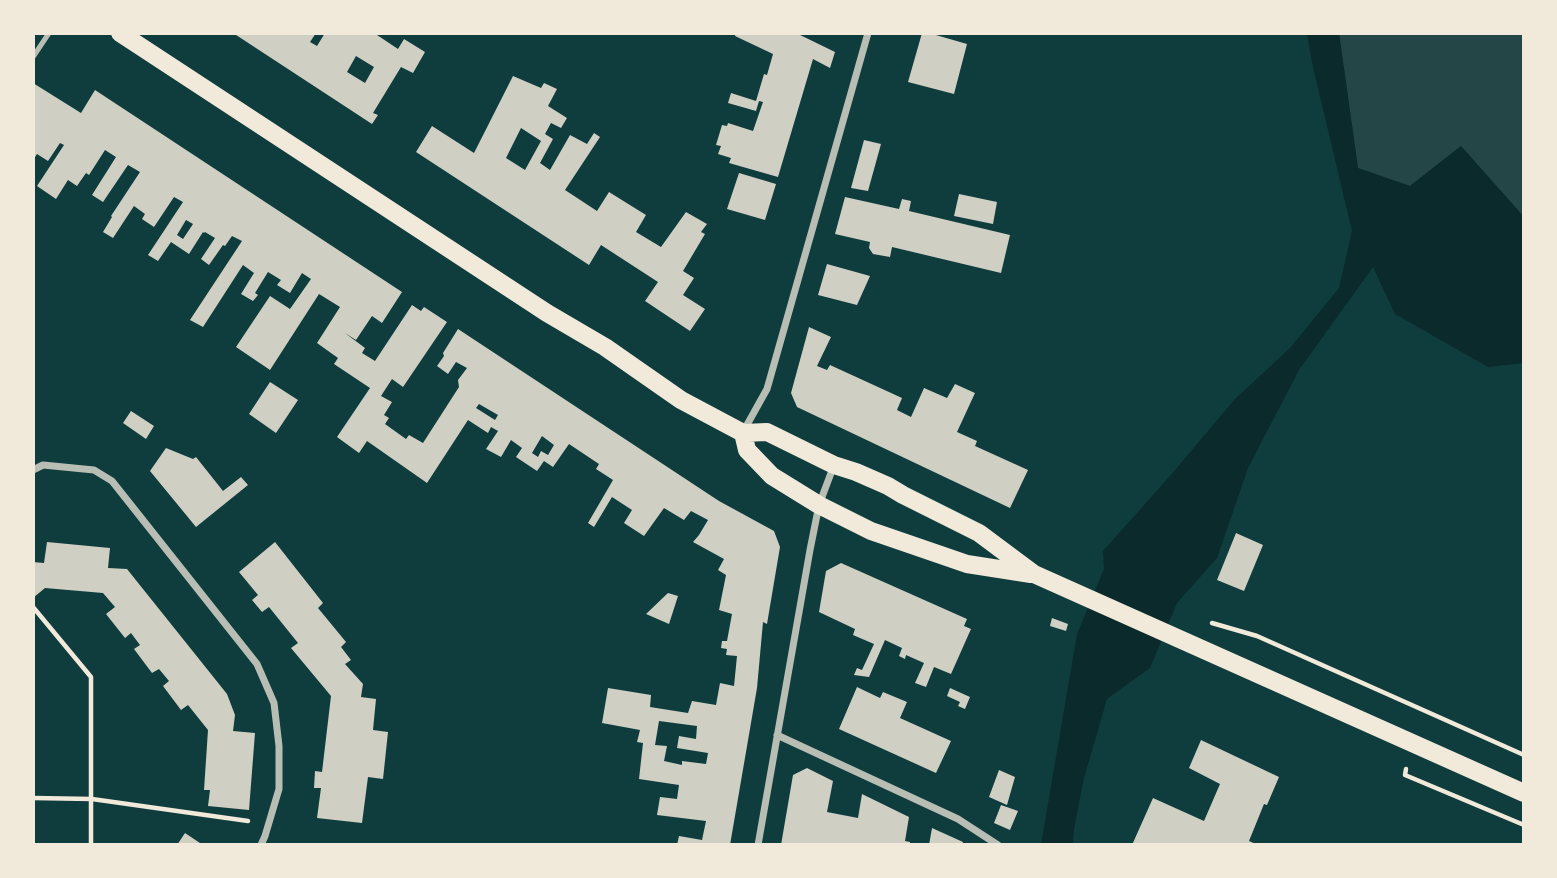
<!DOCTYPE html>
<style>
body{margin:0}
#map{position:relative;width:1557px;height:878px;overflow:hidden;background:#0f3d3e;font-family:"Roboto Condensed",sans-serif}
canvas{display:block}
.frame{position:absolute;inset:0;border:35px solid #f1e9da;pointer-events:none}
</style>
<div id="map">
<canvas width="1557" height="878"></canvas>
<div class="frame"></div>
</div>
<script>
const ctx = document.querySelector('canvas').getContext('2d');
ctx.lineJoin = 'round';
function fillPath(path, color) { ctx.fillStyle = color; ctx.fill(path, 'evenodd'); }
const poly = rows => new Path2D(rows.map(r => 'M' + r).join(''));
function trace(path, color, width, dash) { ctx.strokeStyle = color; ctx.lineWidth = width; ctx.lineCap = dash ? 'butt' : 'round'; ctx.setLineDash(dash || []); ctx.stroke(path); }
const green = poly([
 [1339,33,1524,33,1524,217,1461,146,1410,186,1358,168]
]);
const water = poly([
 [1307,33,1339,33,1358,168,1410,186,1461,146,1524,217,1524,363,1488,367,1395,314,1373,267,1299,370,1248,468,1217,558,1177,603,1150,668,1107,699,1084,778,1074,829,1073,845,1041,845,1077,634,1104,569,1103,551,1170,476,1234,400,1290,348,1339,288,1352,231,1312,63]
]);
const building = poly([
 [233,33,316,33,310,42,317,46,325,33,374,33,398,49,404,39,425,52,413,73,401,67,373,113,378,115,372,124],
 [356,56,374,67,365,83,347,72],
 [736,33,796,33,835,52,830,68,813,59,778,177,729,163,731,158,718,154,721,146,716,145,722,125,727,126,728,123,753,131,763,102,759,101,756,111,728,103,731,93,756,101,764,74,767,75,773,54,735,36],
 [922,33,929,33,967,44,954,94,908,82],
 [513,76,541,88,544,83,557,89,548,106,567,118,561,128,551,123,545,134,553,139,540,163,550,170,570,135,587,144,594,133,600,137,565,190,597,211,609,192,646,215,636,232,661,247,686,212,707,224,701,232,705,234,683,271,694,278,683,295,705,309,690,331,645,301,658,282,601,245,589,265,416,152,432,126,474,153],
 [521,128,541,141,525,170,506,158],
 [33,83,81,113,95,90,402,292,382,323,372,316,356,340,345,333,365,348,362,353,375,361,412,305,421,311,424,307,447,322,403,387,392,379,381,396,392,402,384,415,389,418,385,424,406,439,409,435,423,443,459,387,458,380,467,368,456,362,448,374,437,366,444,356,443,353,458,329,719,501,774,531,780,547,767,624,763,622,757,688,730,845,677,845,679,836,702,840,706,821,657,815,660,797,677,799,679,785,639,779,643,743,637,742,640,730,602,723,608,688,651,695,650,707,688,713,692,701,716,705,720,683,734,686,737,656,726,655,727,649,721,648,722,641,727,641,732,614,719,610,726,575,718,570,724,559,693,542,699,535,708,520,691,511,684,520,664,508,644,536,624,523,632,510,612,497,594,527,588,523,613,480,596,469,599,464,569,444,553,467,544,461,537,471,516,457,522,448,511,440,501,457,486,449,498,431,491,427,488,433,468,420,427,483,367,441,359,453,337,437,370,388,334,364,338,358,317,343,340,307,319,294,270,370,236,347,270,296,290,309,311,279,302,273,290,293,277,285,281,280,268,272,255,293,258,295,253,301,241,294,254,273,243,265,203,327,190,320,242,241,232,236,225,246,223,245,209,265,201,259,215,238,205,232,204,233,203,232,189,254,171,242,158,261,148,255,183,202,174,197,154,227,142,219,145,214,134,206,113,238,103,232,112,217,111,216,140,172,128,165,103,202,92,195,116,157,105,150,89,175,86,173,77,186,68,180,56,199,37,186,64,145,60,143,48,161,37,154,35,157,33,155],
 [186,220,193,224,183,239,177,235],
 [479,404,498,415,495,420,476,408],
 [542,436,554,445,548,455,541,451,538,457,532,453],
 [659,721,697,726,696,739,679,736,677,748,708,753,706,764,682,761,682,765,664,761,667,746,655,745],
 [864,140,881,144,868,191,851,188],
 [739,173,776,184,765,220,727,209],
 [959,194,997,202,993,224,954,216],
 [845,197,899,209,902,199,911,201,909,211,1010,235,1001,273,892,247,890,257,873,254,869,248,870,242,835,234],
 [827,264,870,276,857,305,818,295],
 [809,327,831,337,817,366,827,370,830,365,902,398,897,410,911,417,924,388,947,398,955,384,975,393,957,432,977,441,975,446,1028,470,1010,508,797,407,791,393],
 [270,382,298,400,276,433,249,414],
 [131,411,154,426,146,439,123,423],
 [166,448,193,459,196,457,223,491,241,477,248,485,196,527,150,471],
 [1236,533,1263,545,1244,591,1217,580],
 [47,542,110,548,108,568,127,569,227,694,235,715,233,731,255,733,249,810,208,806,210,790,204,790,208,730,188,705,181,710,163,686,169,681,159,669,152,673,134,649,140,645,131,633,125,638,106,614,115,607,103,593,45,588,33,598,33,562,44,563],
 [275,542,323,603,318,608,346,642,341,647,351,660,345,664,363,684,361,697,376,699,373,730,388,732,383,779,368,777,362,823,317,818,321,788,314,788,315,771,322,772,331,696,291,648,298,643,269,607,262,612,252,600,258,595,239,572],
 [841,563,967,619,964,626,971,629,951,674,934,667,926,687,915,683,924,663,906,655,905,659,899,656,902,648,885,640,869,677,854,675,857,668,862,670,874,644,853,635,855,629,819,612,826,571],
 [668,593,678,596,669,624,646,614],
 [1052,618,1068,624,1066,631,1050,626],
 [857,687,880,698,883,692,907,702,900,718,951,741,936,773,839,729],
 [950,688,970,697,965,709,958,706,960,702,947,696],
 [1201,740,1279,777,1267,805,1264,804,1249,841,1258,845,1132,845,1153,798,1204,821,1220,784,1189,768],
 [807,768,833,781,827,812,858,818,862,794,909,817,905,841,910,842,910,845,781,845,793,775],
 [999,770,1015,777,1007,805,989,797],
 [1001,805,1018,811,1010,830,994,823],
 [932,828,963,842,962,845,929,845],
 [185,833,203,845,177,845]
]);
const path = poly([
 [33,607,91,677,91,845],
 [1212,623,1257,636,1524,755],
 [1406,769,1405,775,1524,825],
 [33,798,92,799,248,821]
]);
const service = poly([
 [33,57,49,33]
]);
const minor = poly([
 [743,432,767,389,868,33],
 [33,470,43,465,94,470,112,481,257,664,274,703,279,746,279,789,265,836,261,845],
 [777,735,958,819,998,845],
 [758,845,810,550,819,505,834,465]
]);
const primary = poly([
 [120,33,547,313,605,347,681,400,743,433,767,432,834,465,856,472,888,486,903,495,979,533,1034,574,1524,793],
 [743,433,747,450,772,476,819,505,871,531,967,564,1031,574]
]);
fillPath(green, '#244646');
fillPath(water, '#0a2a2b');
fillPath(building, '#cfcfc3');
trace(path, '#f1e9da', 4.5);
trace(service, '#b8beb3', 5);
trace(minor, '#b8beb3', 7);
trace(primary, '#f1e9da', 18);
</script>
